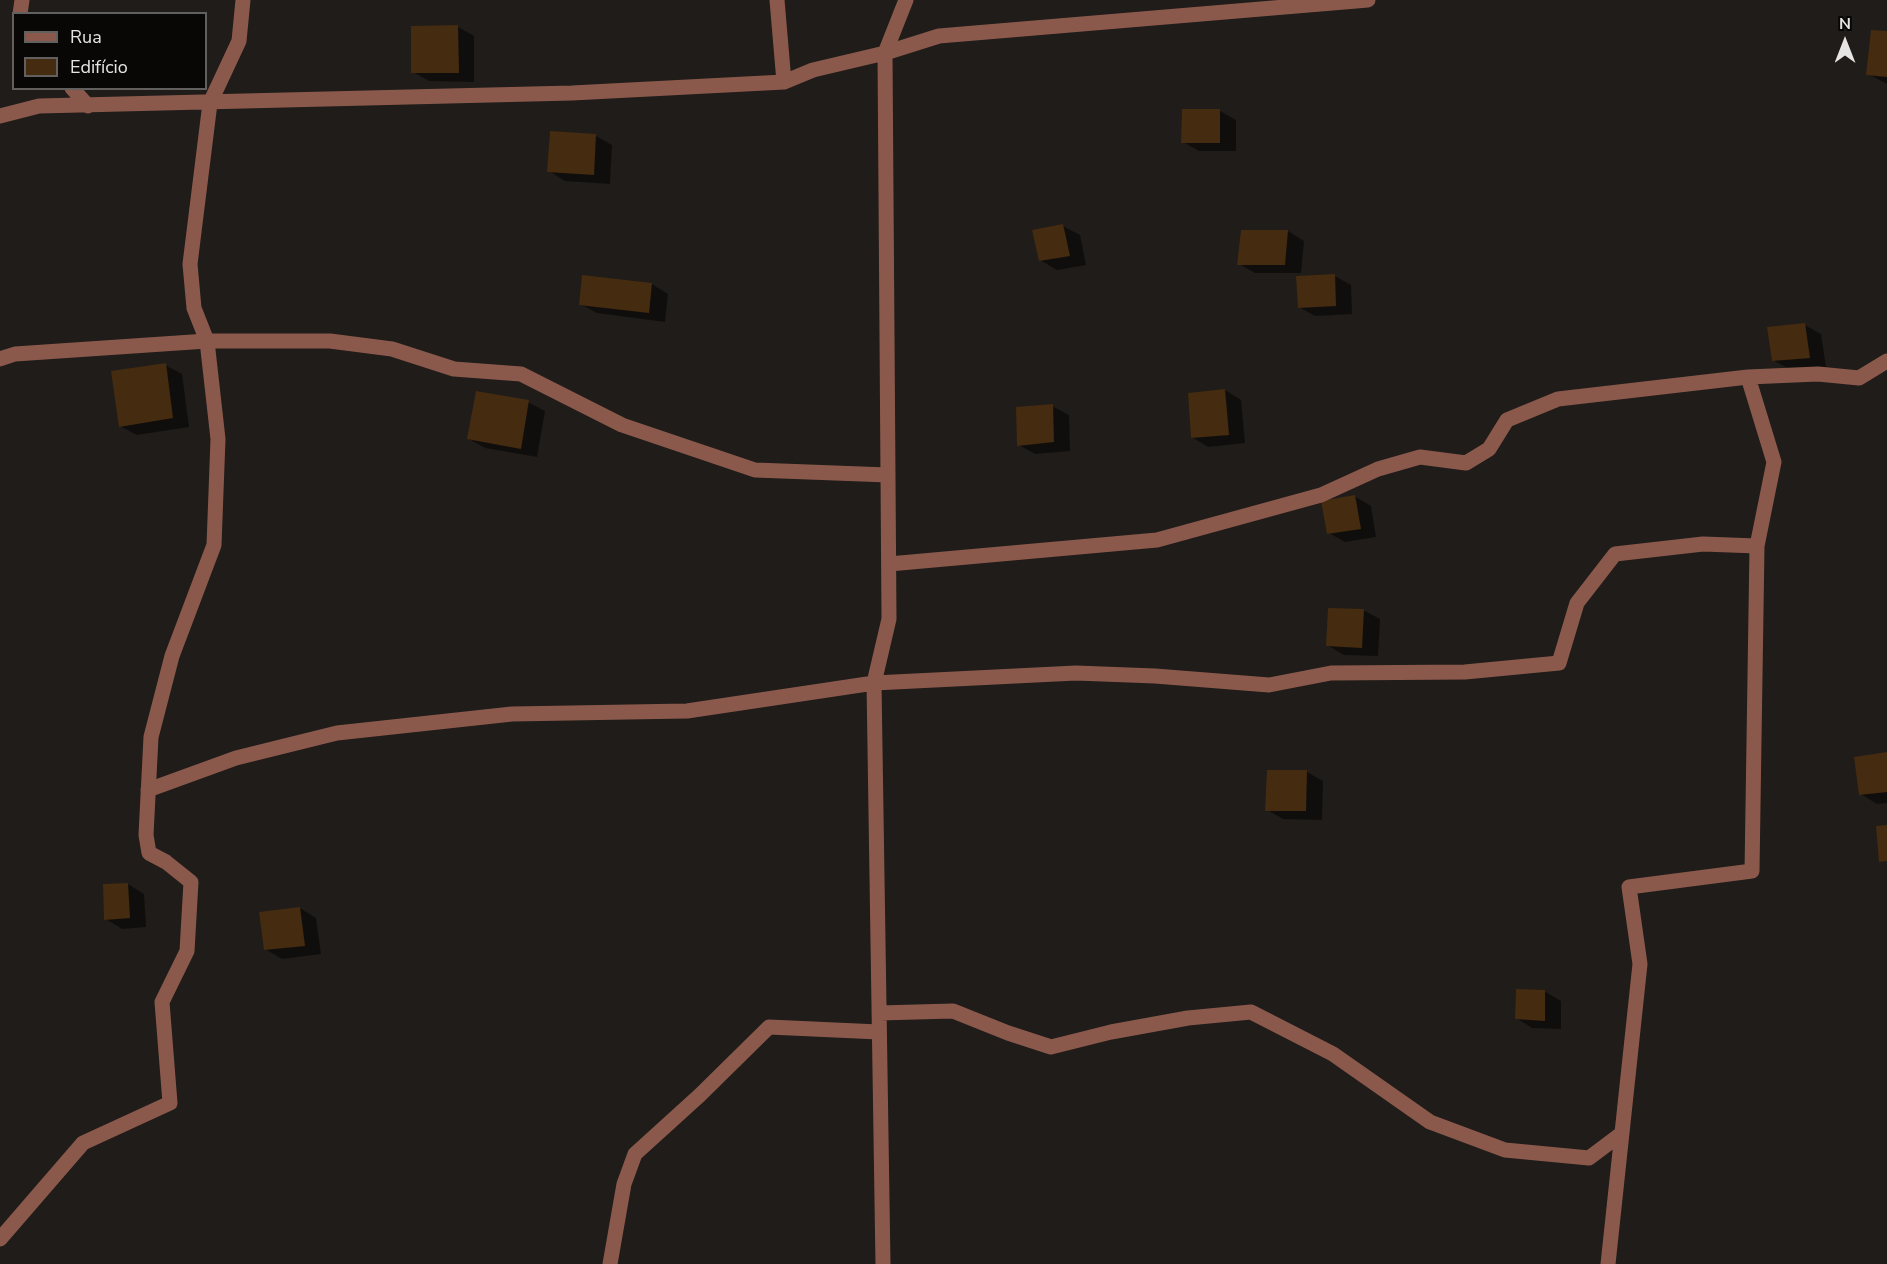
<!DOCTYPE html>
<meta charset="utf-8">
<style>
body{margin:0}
#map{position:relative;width:1887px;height:1264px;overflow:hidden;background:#1f1c19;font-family:"Nunito Sans",sans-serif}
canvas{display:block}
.legend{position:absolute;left:12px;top:12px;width:195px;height:78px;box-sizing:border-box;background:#080706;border:2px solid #61605e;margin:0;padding:8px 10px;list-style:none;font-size:18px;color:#e7e5e3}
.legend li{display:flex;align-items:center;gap:12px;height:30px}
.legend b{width:30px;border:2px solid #61605e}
.north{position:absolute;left:1815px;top:12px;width:60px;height:60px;-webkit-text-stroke:4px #080706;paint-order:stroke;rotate:0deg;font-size:16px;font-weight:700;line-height:24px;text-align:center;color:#e7e5e3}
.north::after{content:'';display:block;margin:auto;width:21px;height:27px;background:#e7e5e3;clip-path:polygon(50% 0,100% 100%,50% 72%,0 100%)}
</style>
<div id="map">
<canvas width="1887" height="1264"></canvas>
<ul class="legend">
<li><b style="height:8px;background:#8b594c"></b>Rua</li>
<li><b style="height:16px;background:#452b0f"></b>Edifício</li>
</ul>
<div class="north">N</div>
</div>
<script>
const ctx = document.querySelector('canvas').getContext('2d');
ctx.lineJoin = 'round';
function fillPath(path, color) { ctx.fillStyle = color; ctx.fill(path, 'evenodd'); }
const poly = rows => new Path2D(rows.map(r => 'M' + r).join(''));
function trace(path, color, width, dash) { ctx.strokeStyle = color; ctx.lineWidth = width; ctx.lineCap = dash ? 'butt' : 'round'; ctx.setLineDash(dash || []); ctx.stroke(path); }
const shadow = poly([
 [458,27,474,36,474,82,429,81,413,72],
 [1887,32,1887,84,1868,74],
 [1220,111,1236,120,1236,151,1199,151,1183,142],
 [596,136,612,145,610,184,565,181,549,171],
 [1063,226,1080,235,1086,265,1057,270,1040,260],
 [1288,231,1304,241,1301,273,1255,273,1239,264],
 [1335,276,1351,285,1352,314,1315,316,1299,307],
 [652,284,668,294,665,322,597,313,580,304],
 [1805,325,1821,334,1826,367,1789,369,1773,360],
 [165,365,182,374,189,427,137,435,120,426],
 [1225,390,1241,400,1245,443,1208,447,1192,437],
 [528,402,545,411,537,457,485,448,469,439],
 [1052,406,1069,415,1070,451,1035,454,1019,445],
 [1354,496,1371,506,1376,537,1345,542,1329,533],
 [1363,610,1380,619,1378,656,1344,655,1327,645],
 [1887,753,1887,803,1877,804,1861,794],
 [1307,772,1323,781,1322,820,1283,819,1267,810],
 [128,884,144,894,146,927,122,929,106,919],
 [300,908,316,918,321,954,282,959,265,949],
 [1544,991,1561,1001,1561,1029,1532,1028,1516,1018]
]);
const building = poly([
 [458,25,459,73,411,73,411,26],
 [1871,30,1887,31,1887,77,1866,75],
 [1182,109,1220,109,1220,143,1181,143],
 [550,131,596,134,594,175,547,172],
 [1063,224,1070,256,1039,261,1032,230],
 [1241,230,1288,230,1285,265,1237,265],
 [1335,274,1336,306,1298,308,1296,276],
 [582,275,652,283,649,313,579,305],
 [1805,323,1810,358,1772,361,1767,327],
 [166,363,173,418,119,427,111,371],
 [1225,389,1229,435,1191,438,1188,393],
 [476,391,529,400,521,449,467,439],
 [1053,404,1054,442,1017,446,1016,407],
 [1355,495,1361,529,1327,534,1321,501],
 [1328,608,1364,609,1362,648,1326,646],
 [1887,752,1887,792,1859,795,1854,757],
 [1267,770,1307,770,1306,811,1265,811],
 [1887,825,1887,861,1879,862,1876,826],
 [128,883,130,918,104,920,103,884],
 [300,907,305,946,264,950,259,912],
 [1516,989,1545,990,1545,1021,1515,1019]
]);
const minor = poly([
 [777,0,784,82],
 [20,14,22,0],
 [72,88,88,106],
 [0,116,39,106,572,93,784,82,813,70,885,53,939,36,1368,0],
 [0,359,15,354,207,341,330,341,392,349,454,369,521,374,622,425,755,470,888,475],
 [889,564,1157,540,1321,495,1378,469,1420,457,1466,463,1489,449,1507,420,1558,399,1748,377,1818,374,1859,378,1887,361],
 [148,790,236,758,337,733,512,714,687,711,874,683,1076,673,1155,676,1269,685,1331,673,1465,672,1559,663,1577,603,1615,554,1703,544,1757,546],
 [879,1013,953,1011,1008,1033,1051,1047,1111,1032,1188,1018,1251,1012,1333,1054,1430,1122,1505,1150,1589,1158,1621,1134],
 [0,1239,83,1143,170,1103,162,1002,187,951,191,882,166,862,149,853,146,835,151,737,172,656,214,545,218,439,207,341,194,308,190,264,210,103,239,41,243,0],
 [610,1264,624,1184,635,1154,700,1095,769,1027,879,1032],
 [883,1264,874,683,889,619,885,53,906,0],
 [1608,1264,1640,964,1629,887,1752,871,1757,546,1774,462,1748,377]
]);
fillPath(shadow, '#0007');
fillPath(building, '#452b0f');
trace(minor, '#8b594c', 15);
</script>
